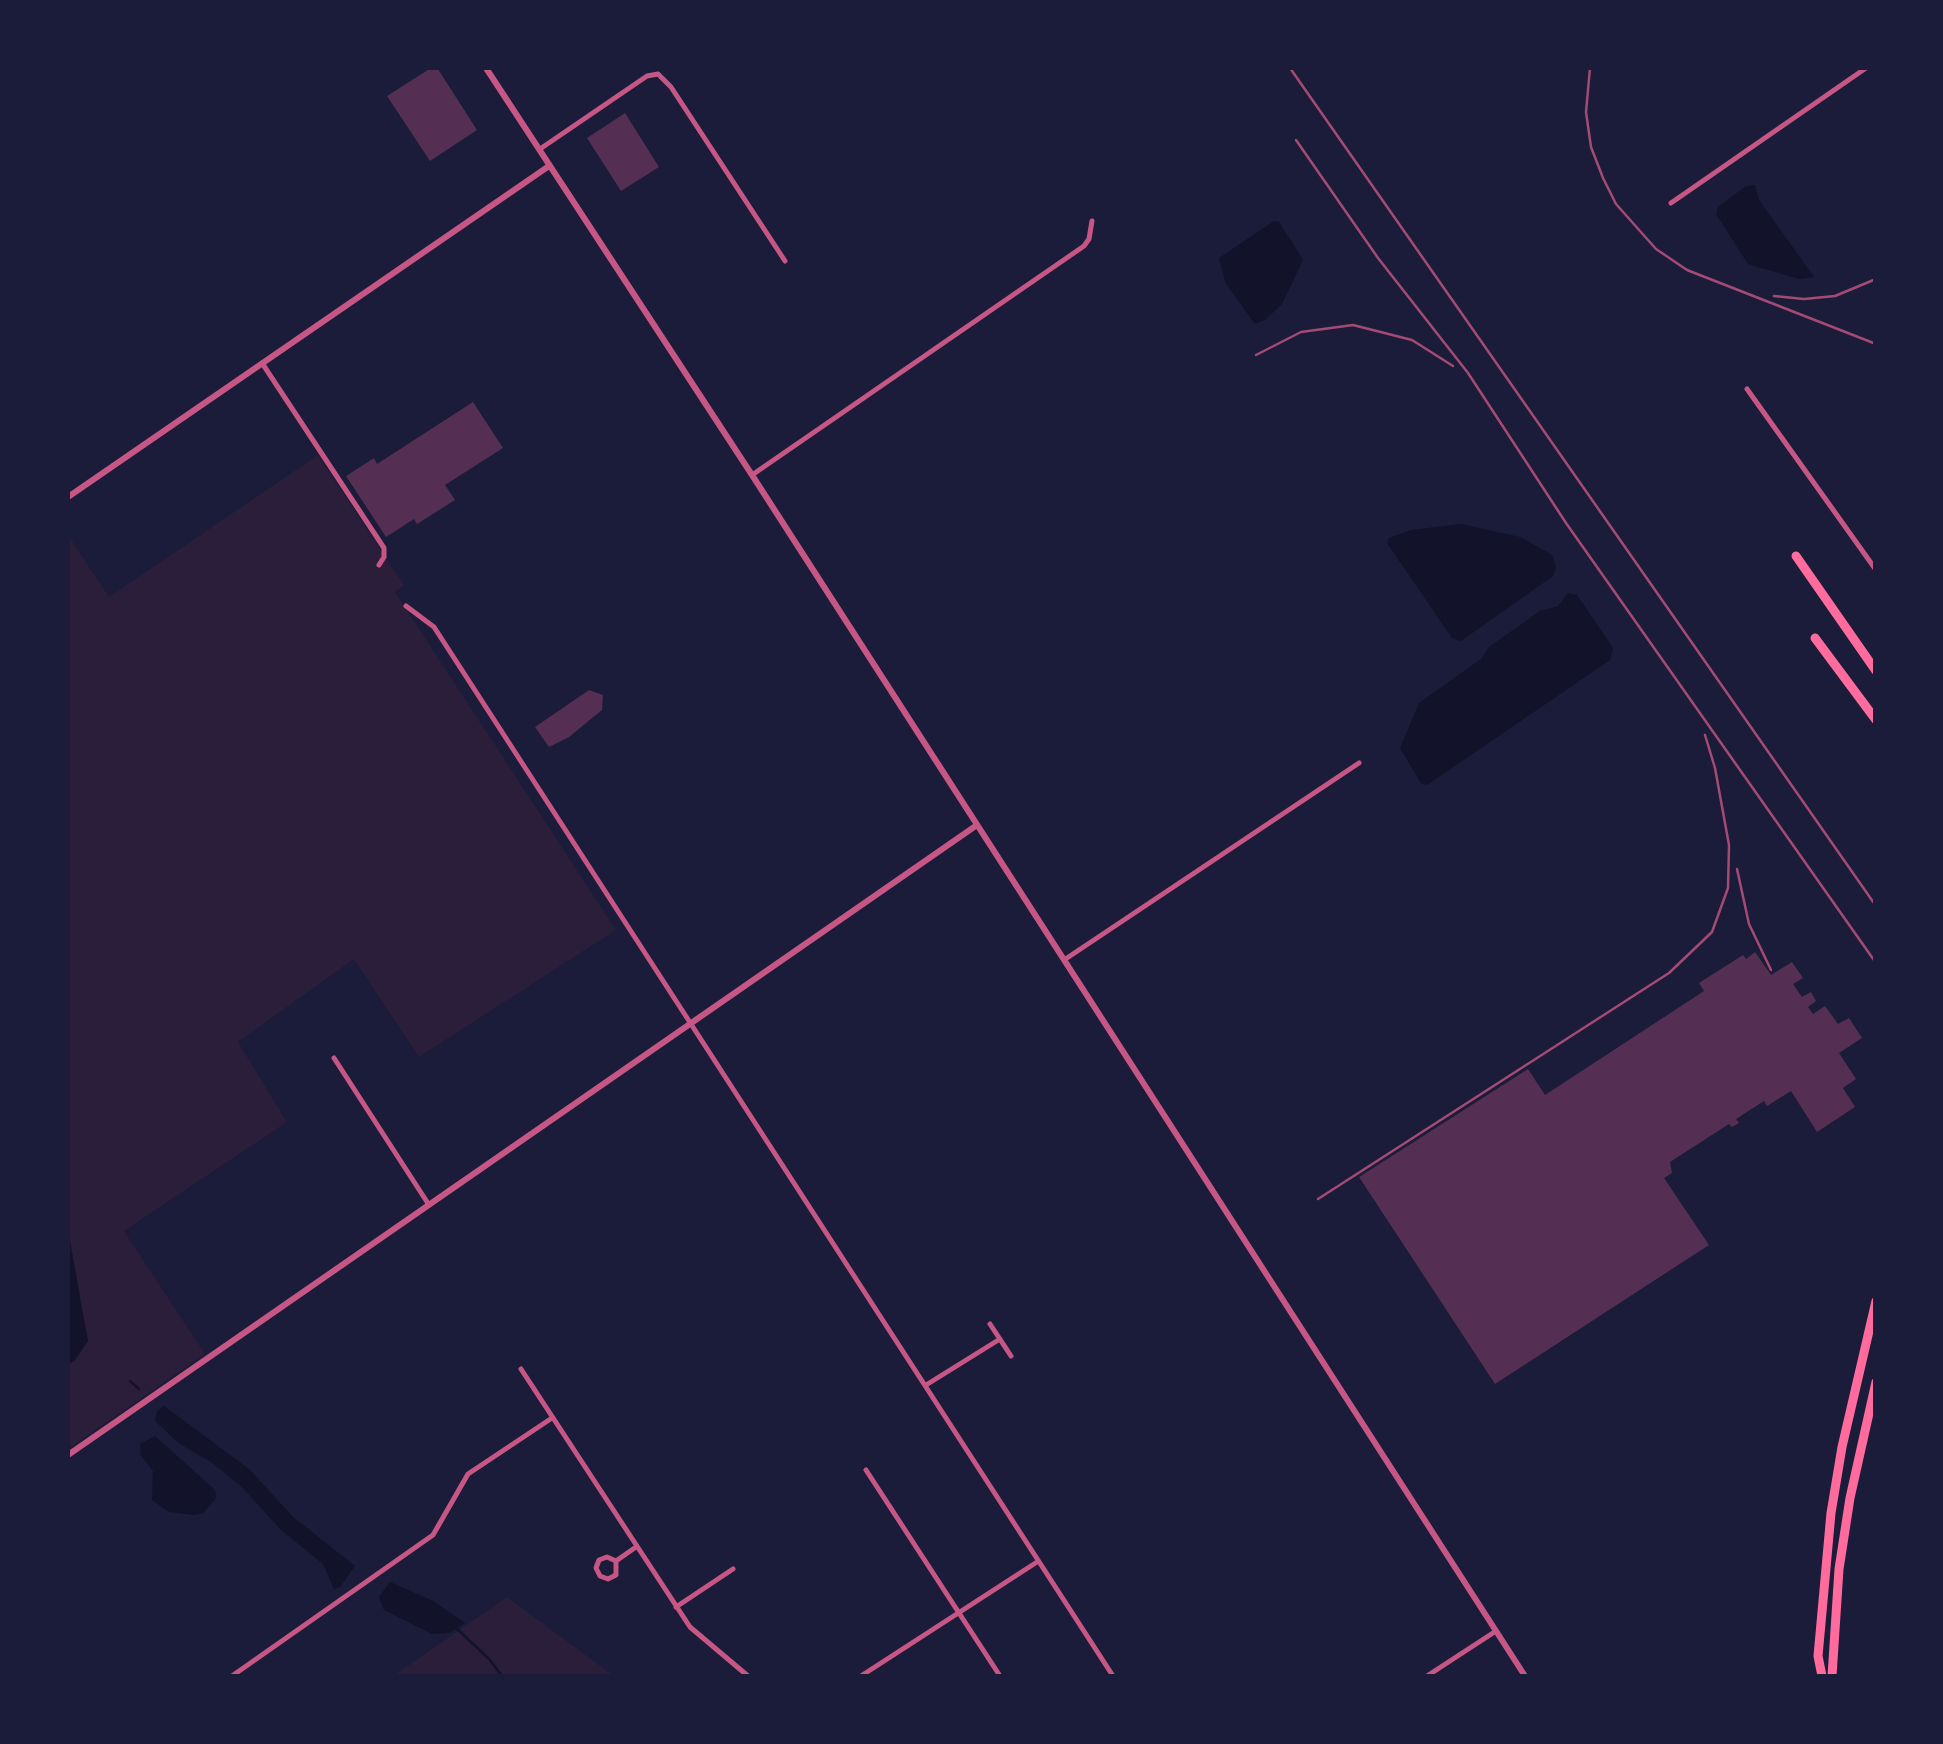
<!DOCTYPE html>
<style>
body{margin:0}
#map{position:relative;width:1943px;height:1744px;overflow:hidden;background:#1b1b3a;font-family:"PT Sans",sans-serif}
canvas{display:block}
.frame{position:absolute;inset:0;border:70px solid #1b1b3a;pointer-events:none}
</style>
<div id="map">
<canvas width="1943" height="1744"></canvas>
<div class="frame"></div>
</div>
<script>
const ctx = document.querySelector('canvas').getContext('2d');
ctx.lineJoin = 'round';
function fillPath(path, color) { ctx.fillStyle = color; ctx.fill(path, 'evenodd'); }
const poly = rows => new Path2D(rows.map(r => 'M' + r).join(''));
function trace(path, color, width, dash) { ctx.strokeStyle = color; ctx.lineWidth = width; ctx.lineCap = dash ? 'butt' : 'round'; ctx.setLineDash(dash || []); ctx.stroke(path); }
const green = poly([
 [318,455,404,585,395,592,616,930,419,1057,354,959,238,1042,287,1122,124,1231,205,1354,68,1449,68,535,109,597],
 [507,1597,614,1676,393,1676]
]);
const water = poly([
 [1755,185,1759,200,1814,277,1799,279,1748,264,1716,214,1718,207,1746,186],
 [1274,221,1279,222,1303,260,1282,304,1265,320,1255,324,1226,284,1219,258],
 [1461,524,1520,537,1552,555,1556,567,1553,576,1461,641,1452,638,1387,543,1389,538,1411,530],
 [1568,593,1577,595,1613,648,1610,660,1427,785,1421,783,1400,748,1419,703,1481,659,1489,647,1540,611,1558,606],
 [68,1230,88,1341,75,1360,68,1365],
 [164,1406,249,1469,293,1517,355,1566,340,1587,334,1589,323,1564,281,1530,242,1487,211,1462,180,1444,155,1421,157,1411],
 [155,1436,215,1490,216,1498,203,1513,194,1515,169,1512,152,1500,153,1471,140,1454,140,1444],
 [390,1582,433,1601,465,1623,449,1633,432,1634,384,1610,379,1597]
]);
const stream = poly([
 [130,1381,139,1389],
 [455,1627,489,1659,502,1676]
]);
const building = poly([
 [431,68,438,69,477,130,430,161,387,96],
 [625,113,659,167,621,191,587,138],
 [473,402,503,448,445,485,455,500,417,524,414,519,386,537,346,476,374,458,377,464],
 [589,690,603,695,602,710,569,737,549,747,535,727],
 [1755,952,1771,975,1792,962,1803,978,1793,984,1802,997,1811,992,1816,1001,1808,1007,1813,1014,1825,1006,1838,1024,1849,1018,1862,1038,1839,1053,1856,1079,1843,1088,1855,1107,1817,1132,1791,1091,1767,1106,1764,1101,1736,1119,1739,1123,1732,1127,1729,1124,1670,1162,1672,1173,1664,1178,1709,1245,1495,1384,1359,1177,1528,1069,1545,1095,1704,991,1699,983,1743,955,1746,959]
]);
const minor = poly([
 [540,149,647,76,658,74,671,87,785,261],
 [1671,203,1866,68],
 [262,363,384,548,384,557,379,565],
 [1747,389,1876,570],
 [752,475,1084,246,1089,239,1092,221],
 [406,606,434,627,1113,1676],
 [1064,960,1359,763],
 [334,1058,429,1205],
 [990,1324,1011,1356],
 [521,1369,690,1627,748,1676],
 [926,1385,1000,1339],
 [866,1470,1000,1676],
 [616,1561,616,1575,608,1579,600,1576,596,1568,599,1560,607,1557,616,1561,636,1547],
 [676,1607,733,1569],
 [232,1676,433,1535,468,1474,552,1418],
 [861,1676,1037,1562],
 [1427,1676,1496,1631]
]);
const tertiary = poly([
 [486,68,752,475,1525,1676],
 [68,497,549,166],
 [68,1455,977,825]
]);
const motorway = poly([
 [1796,556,1876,671],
 [1815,638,1876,720],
 [1822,1676,1818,1656,1831,1513,1842,1447,1876,1301],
 [1832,1676,1839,1569,1850,1498,1876,1382]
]);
const rail = poly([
 [1290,68,1876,906],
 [1590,68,1586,112,1591,147,1603,178,1616,204,1656,249,1687,270,1876,344],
 [1296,140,1378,258,1468,373,1566,523,1876,963],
 [1774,296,1804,299,1835,296,1876,279],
 [1256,355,1301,332,1353,325,1412,340,1453,366],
 [1737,869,1749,924,1771,970],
 [1318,1199,1669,973,1712,932,1728,888,1729,845,1715,768,1705,735]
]);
fillPath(green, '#2a1e3b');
fillPath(water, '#12122b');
trace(stream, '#12122b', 2.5);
fillPath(building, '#542f53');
trace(minor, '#c65784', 5);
trace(tertiary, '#c65784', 6);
trace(motorway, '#ff6b9d', 9);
trace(rail, '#a44b75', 2.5);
</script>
